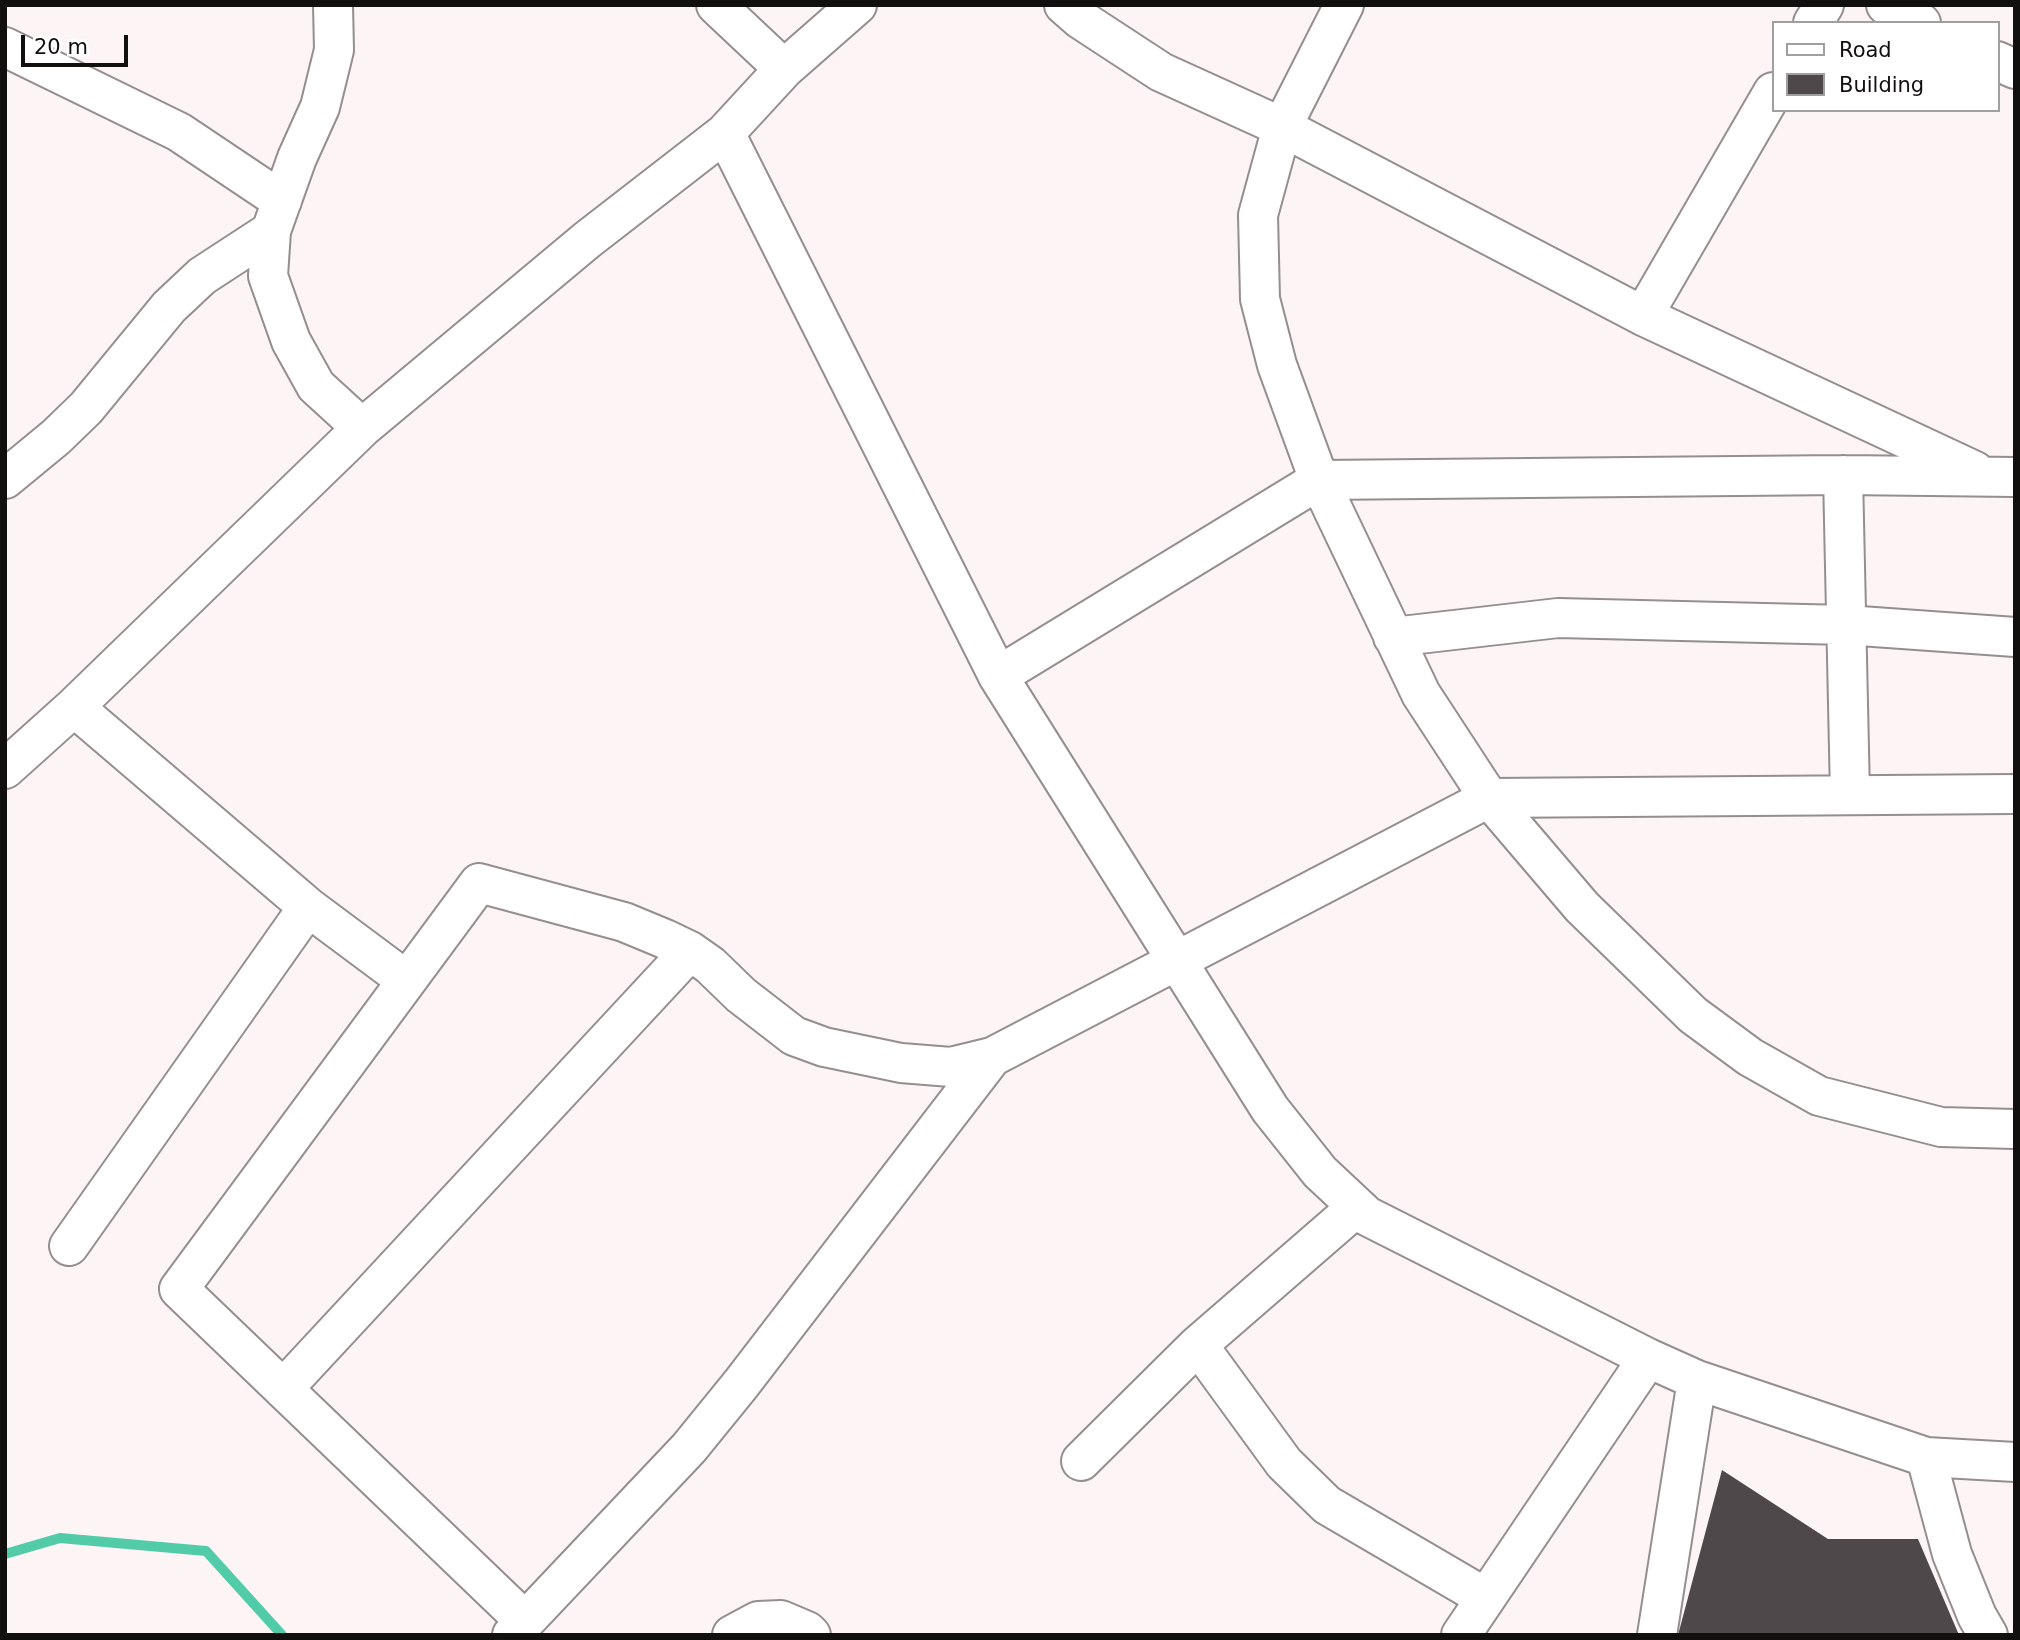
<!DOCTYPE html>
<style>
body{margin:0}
#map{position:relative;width:2020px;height:1640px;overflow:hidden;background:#fdf4f6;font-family:"DejaVu Sans",sans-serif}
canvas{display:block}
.frame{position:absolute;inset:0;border:7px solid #120f0f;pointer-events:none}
.legend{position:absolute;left:1772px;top:21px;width:228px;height:91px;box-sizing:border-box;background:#fff;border:2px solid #a09f9f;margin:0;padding:9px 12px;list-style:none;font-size:21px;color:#120f0f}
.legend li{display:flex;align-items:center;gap:14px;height:35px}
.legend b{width:35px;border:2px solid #a09f9f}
.scale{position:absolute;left:21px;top:35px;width:107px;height:32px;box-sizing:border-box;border:4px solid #120f0f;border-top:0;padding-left:9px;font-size:21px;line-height:24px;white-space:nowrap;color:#120f0f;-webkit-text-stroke:5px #fff;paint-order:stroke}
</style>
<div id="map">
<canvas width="2020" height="1640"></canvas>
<div class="frame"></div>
<ul class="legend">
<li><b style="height:9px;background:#fff"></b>Road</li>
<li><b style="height:19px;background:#4f484a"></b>Building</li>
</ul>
<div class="scale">20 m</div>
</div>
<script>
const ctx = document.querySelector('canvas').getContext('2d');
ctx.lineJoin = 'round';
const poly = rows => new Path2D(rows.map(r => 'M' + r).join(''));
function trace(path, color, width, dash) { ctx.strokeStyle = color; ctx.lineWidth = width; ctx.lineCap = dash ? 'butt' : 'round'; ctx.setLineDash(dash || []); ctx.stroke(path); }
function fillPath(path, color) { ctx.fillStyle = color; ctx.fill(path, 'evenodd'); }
const stream = poly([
 [5,1554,60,1538,206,1551,282,1635]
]);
const building = poly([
 [1722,1470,1828,1539,1918,1539,1959,1635,1678,1635]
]);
const minor = poly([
 [333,5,334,50,320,107,297,158,271,231,268,276,291,341,316,386,362,428],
 [716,5,784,69],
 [1064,5,1080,19,1161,72,1282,127,1643,316,1975,471],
 [1344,5,1282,127,1258,215,1260,299,1277,365,1319,480,1421,694,1489,798,1582,907,1693,1015,1750,1057,1819,1096,1941,1127,2015,1129],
 [1886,5,1921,23],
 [1813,23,1824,5],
 [5,47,179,132,282,201],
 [1997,61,2015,69],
 [725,133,998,676,1270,1109,1320,1172,1367,1216,1648,1358,1697,1380,1926,1457,2015,1462],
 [1643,316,1773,92],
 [1843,475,1850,795],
 [5,479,56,437,86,408,169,307,202,276,271,231],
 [1393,637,1558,618,1846,625,2015,637],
 [998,676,1319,480,1843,475,2015,477],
 [74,707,308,907,406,980],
 [5,769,74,707,362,428,587,240,725,133,784,69,857,5],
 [69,1246,308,907],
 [1198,1345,1284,1463,1327,1505,1486,1598],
 [283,1389,690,951],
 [1926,1457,1952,1554,1977,1616,1988,1635],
 [1081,1461,1198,1345,1357,1207],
 [525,1621,179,1289,479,883,624,922,665,939,690,951,710,965,741,995,794,1036,824,1047,901,1063,951,1067,992,1057,1489,798,2015,794],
 [512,1635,689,1448,741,1384,992,1057],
 [732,1635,758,1621,781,1620,807,1631,811,1635],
 [1461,1635,1648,1358],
 [1657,1635,1697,1380]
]);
trace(stream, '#52cba9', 10);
fillPath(building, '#4f484a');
trace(minor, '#958d8e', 42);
trace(minor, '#fff', 38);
</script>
